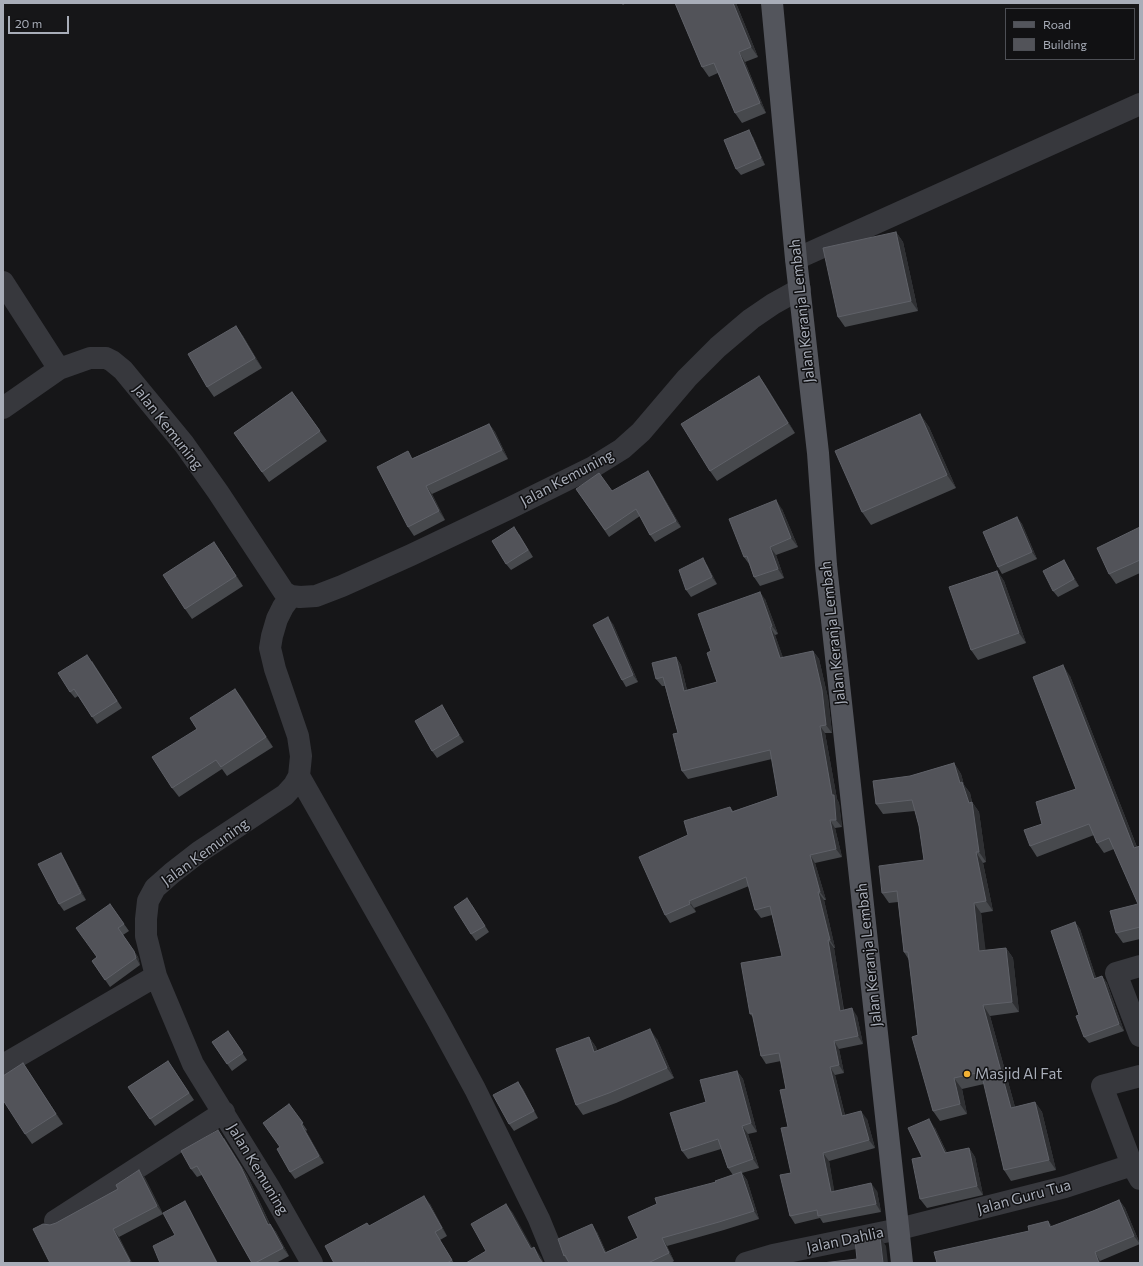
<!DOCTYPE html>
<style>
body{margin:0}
#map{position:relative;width:1143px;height:1266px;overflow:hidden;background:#161618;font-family:Commissioner,sans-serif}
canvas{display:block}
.frame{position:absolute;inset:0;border:4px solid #a8adb8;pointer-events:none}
.legend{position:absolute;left:1005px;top:8px;width:130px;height:52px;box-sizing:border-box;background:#111113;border:1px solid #4d4f55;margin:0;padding:5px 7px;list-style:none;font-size:12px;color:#a8adb8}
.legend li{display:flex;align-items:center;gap:8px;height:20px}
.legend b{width:20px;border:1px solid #4d4f55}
.scale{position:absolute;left:8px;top:16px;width:61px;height:18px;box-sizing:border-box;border:2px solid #a8adb8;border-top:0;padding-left:5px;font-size:12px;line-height:14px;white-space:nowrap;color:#a8adb8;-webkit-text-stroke:3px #111113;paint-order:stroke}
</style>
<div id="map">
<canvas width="1143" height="1266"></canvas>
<div class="frame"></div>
<ul class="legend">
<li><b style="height:5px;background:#53555c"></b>Road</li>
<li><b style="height:11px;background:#525359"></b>Building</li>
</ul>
<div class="scale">20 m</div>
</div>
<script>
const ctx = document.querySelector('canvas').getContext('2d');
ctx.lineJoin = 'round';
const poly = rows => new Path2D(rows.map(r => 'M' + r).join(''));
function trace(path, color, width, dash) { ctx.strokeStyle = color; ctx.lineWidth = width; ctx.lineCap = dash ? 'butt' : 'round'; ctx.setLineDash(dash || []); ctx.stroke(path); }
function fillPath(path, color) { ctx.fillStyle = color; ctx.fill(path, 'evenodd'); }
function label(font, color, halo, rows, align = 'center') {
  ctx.font = font + ' Commissioner,sans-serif'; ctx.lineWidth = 3; ctx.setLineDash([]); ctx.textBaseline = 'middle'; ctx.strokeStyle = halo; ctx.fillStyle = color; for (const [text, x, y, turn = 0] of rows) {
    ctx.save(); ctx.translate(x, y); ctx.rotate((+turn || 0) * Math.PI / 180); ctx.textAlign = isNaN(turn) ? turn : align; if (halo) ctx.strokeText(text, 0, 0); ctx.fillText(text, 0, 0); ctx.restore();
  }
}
const minor = poly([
 [796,259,1140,104],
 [3,282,59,369],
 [3,408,59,369,90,358,106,358,112,361,123,370,184,444,218,492,284,592,291,596,300,597,316,596,342,586,411,555,510,508,593,467,622,449,641,432,687,378,718,347,751,319,773,304,800,289],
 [291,596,283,607,277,619,272,636,270,648,275,669,298,736,301,756,299,776,294,785,285,795,199,852,172,873,155,888,148,901,146,919,146,936,156,976,193,1064,269,1187,312,1263],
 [299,776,437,1019,475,1089,539,1219,557,1263],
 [1140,966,1116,973,1140,1036],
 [3,1065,156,976],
 [1132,1165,1102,1086,1140,1076],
 [55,1221,224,1112],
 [746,1263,773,1255,899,1229,1065,1187,1132,1165,1140,1179]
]);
const major = poly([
 [772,3,796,259,818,453,826,565,902,1263]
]);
const wall = poly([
 [621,3,626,3,623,5],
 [675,3,736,3,758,57,745,62,766,113,742,123,735,113,718,73,709,77,702,67],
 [753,137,765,165,741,175,736,169],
 [896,232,903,242,918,311,845,327,838,317],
 [236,326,243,336,262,368,214,397,207,387],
 [759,376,766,386,795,433,717,481,710,471],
 [292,392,327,441,269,482,234,433],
 [920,414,929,427,956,488,871,525,862,512],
 [489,424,495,432,508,459,432,494,445,520,414,536,408,527,413,458],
 [652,477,681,527,655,542,650,535,640,516,609,537,576,489,612,491],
 [782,509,798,547,776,555,784,578,760,586,754,577,749,564,744,557],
 [1017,517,1022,524,1037,559,1002,574,998,567],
 [1140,527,1140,573,1116,584,1109,574],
 [519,534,533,557,511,570,506,564],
 [221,552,243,586,192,619,185,609],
 [1064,560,1068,567,1079,586,1058,597,1053,591],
 [707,565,717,584,691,597,686,590],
 [997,571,1004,581,1026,643,978,660,971,650],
 [765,599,778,634,775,635,783,658,813,651,819,659,828,698,832,733,825,733,837,799,839,803,842,827,835,828,842,857,815,863,826,900,824,900,835,948,834,948,844,1010,857,1016,863,1044,839,1049,844,1073,835,1075,845,1115,867,1119,875,1148,829,1161,834,1191,877,1191,881,1212,823,1223,820,1218,795,1224,790,1216,791,1173,786,1089,781,1061,766,1064,761,1056,753,1017,750,1014,782,956,772,915,761,918,755,910,749,886,694,908,696,912,670,923,665,915,688,835,730,807,733,811,778,796,772,759,688,779,682,771,678,733,665,686,662,686,656,679,676,657,681,665,687,690,717,682,711,651],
 [613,624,638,682,626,687,622,680],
 [92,661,122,708,97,724,78,696,75,698,70,692],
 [1070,676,1137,847,1140,846,1140,939,1123,943,1116,933,1138,904,1114,849,1104,853,1097,843,1094,835,1037,857,1030,846,1042,824,1076,789],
 [235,689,273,747,227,776,222,769,179,797,172,788,197,729],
 [442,705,446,712,464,742,437,758,432,751],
 [954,763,961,774,964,785,970,793,972,802,979,812,986,862,983,863,993,911,981,913,985,950,1006,948,1013,958,1019,1012,990,1016,1015,1107,1035,1102,1042,1112,1056,1170,1011,1181,1004,1170,984,1084,962,1089,967,1114,940,1121,933,1111,918,1035,909,960,904,952,898,902,889,903,882,893,924,860,919,826,915,811,883,814,876,804,910,776],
 [65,860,86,900,64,911,59,904],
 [110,904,129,931,123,935,138,957,140,965,110,987,92,961,97,957],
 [472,905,489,932,476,941,471,934],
 [1075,922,1080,929,1096,978,1102,976,1107,983,1124,1031,1089,1043,1084,1037,1079,1015],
 [228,1031,247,1060,232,1071,212,1042],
 [589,1037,596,1047,597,1051,657,1039,674,1078,616,1103,583,1115,576,1105],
 [168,1061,194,1100,155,1126,128,1087],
 [23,1063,63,1124,32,1144,25,1134],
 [737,1071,743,1079,757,1132,748,1134,759,1168,742,1173,747,1180,759,1219,724,1230,667,1246,674,1261,671,1263,569,1263,564,1256,597,1232,606,1252,638,1238,716,1182,733,1175,728,1168,721,1149,688,1159,682,1151,706,1102],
 [518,1082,523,1089,538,1118,514,1131,509,1124],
 [289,1104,307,1130,306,1131,324,1163,295,1179,290,1172,280,1147],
 [935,1128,947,1153,969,1148,975,1157,983,1195,927,1208,920,1199,922,1157],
 [224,1138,247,1175,270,1224,276,1232,289,1256,276,1263,252,1263,202,1175,197,1177,191,1169],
 [139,1170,145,1178,163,1214,119,1237,132,1263,50,1263,50,1225,56,1223,118,1189],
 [1119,1200,1125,1208,1140,1244,1100,1261,1029,1231,1048,1221,1052,1227,1093,1211],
 [430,1204,447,1236,440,1240,454,1263,334,1263,370,1226]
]);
const shadedWall = poly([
 [733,3,736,3,758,57,751,47],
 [739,52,745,62,766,113,760,103],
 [749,130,753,137,765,165,761,158],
 [896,232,903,242,918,311,911,301],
 [236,326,243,336,262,368,255,358],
 [759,376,766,386,795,433,788,423],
 [920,414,929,427,956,488,947,475],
 [489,424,495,432,508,459,502,450],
 [648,471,652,477,681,527,676,521],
 [426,486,432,494,445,520,439,511],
 [776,500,782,509,798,547,791,538],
 [1017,517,1022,524,1037,559,1032,552],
 [214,542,221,552,243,586,236,576],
 [770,547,776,555,784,578,778,569],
 [703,558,707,565,717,584,712,577],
 [1064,560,1068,567,1079,586,1074,579],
 [997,571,1004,581,1026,643,1019,633],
 [760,592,765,599,778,634,772,626],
 [608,617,613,624,638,682,633,675],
 [770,627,775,635,786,666,780,658],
 [813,651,819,659,828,698,832,733,826,725],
 [676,657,681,665,689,699,684,691],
 [1063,665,1070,676,1140,855,1134,848],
 [235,689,242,698,273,747,266,737],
 [442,705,446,712,464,742,459,735],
 [820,726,825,733,837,799,839,803,842,827,836,820],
 [954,763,961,774,964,785,970,793,972,802,979,812,986,862,979,852,969,803,960,783],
 [830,820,835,828,842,857,836,849],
 [976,852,983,863,993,911,986,901],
 [61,853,65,860,86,900,81,893],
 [810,855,815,863,826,900,820,892],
 [818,892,824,900,835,948,830,940],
 [689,901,694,908,696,912,690,904],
 [974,903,981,913,987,961,979,951],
 [1075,922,1080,929,1099,986,1094,979],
 [828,940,834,948,845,1019,840,1011],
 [1006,948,1013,958,1019,1012,1012,1002],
 [134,951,138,957,140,965,136,958],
 [1102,976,1107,983,1124,1031,1119,1024],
 [983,1005,990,1016,1018,1118,1011,1108],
 [852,1008,857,1016,863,1044,858,1036],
 [650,1029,657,1039,674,1078,667,1068],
 [589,1037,596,1047,601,1062,594,1052],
 [834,1041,839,1049,844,1073,839,1065],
 [23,1063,30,1073,63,1124,56,1114],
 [830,1067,835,1075,847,1124,842,1116],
 [737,1071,743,1079,757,1132,751,1123],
 [954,1078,962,1089,967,1114,960,1104],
 [518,1082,523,1089,538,1118,534,1111],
 [1035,1102,1042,1112,1056,1170,1049,1160],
 [861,1111,867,1119,875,1148,869,1140],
 [929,1119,935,1128,951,1162,945,1153],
 [301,1124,306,1131,324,1163,319,1156],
 [742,1126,748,1134,759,1168,753,1159],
 [218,1130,247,1175,274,1233,268,1225],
 [969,1148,975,1157,983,1195,977,1186],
 [823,1153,829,1161,836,1200,831,1192],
 [139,1170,145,1178,163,1214,157,1206],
 [741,1172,747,1180,759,1219,754,1211],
 [871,1183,877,1191,881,1212,876,1204],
 [424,1196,430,1204,447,1236,442,1228],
 [1119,1200,1125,1208,1140,1244,1134,1236],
 [185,1201,190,1209,218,1263,217,1263],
 [506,1204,513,1213,538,1258,531,1249],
 [1048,1221,1054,1229,1050,1227],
 [270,1224,276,1232,289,1256,283,1248],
 [592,1224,597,1232,610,1261,605,1253],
 [113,1229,119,1237,132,1263,131,1263,130,1261],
 [880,1237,886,1246,888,1263,883,1263],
 [662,1238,667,1246,674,1261,669,1253],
 [534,1247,541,1257,544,1263,539,1258],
 [1095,1252,1100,1261,1101,1263,1099,1263]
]);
const building = poly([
 [675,3,733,3,751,47,739,52,760,103,735,113,714,63,702,67,675,3],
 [749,130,761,158,736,169,724,140,749,130],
 [896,232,911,301,838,317,823,248,896,232],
 [236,326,255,358,207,387,188,354,236,326],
 [759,376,788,423,710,471,681,424,759,376],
 [292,392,320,431,262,472,234,433,292,392],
 [920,414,947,475,862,512,835,451,920,414],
 [489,424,502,450,426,486,439,511,408,527,377,467,408,451,412,459,489,424],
 [648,471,676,521,650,535,636,509,605,530,576,489,599,473,612,491,648,471],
 [776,500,791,538,770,547,778,569,754,577,747,556,744,557,729,519,776,500],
 [1017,517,1032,552,998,567,983,532,1017,517],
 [514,527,528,550,506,564,492,541,514,527],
 [1140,527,1140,560,1109,574,1097,548,1140,527],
 [214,542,236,576,185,609,163,575,214,542],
 [703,558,712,577,686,590,679,570,703,558],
 [1064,560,1074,579,1053,591,1043,571,1064,560],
 [997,571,1019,633,971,650,949,587,997,571],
 [760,592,772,626,770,627,780,658,813,651,822,690,826,725,820,726,832,795,834,795,836,820,830,820,836,849,810,855,820,892,818,892,830,940,828,940,840,1011,852,1008,858,1036,834,1041,839,1065,830,1067,842,1116,861,1111,869,1140,823,1153,831,1192,871,1183,876,1204,818,1216,817,1210,790,1216,780,1175,791,1173,781,1128,788,1127,780,1090,786,1089,779,1053,761,1056,752,1013,750,1014,741,963,782,956,770,906,755,910,746,877,689,901,690,904,665,915,639,857,688,835,684,821,730,807,732,812,778,796,770,750,682,771,673,734,678,733,663,677,656,679,652,663,676,657,684,691,717,682,707,653,711,651,698,614,760,592],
 [608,617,633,675,622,680,593,625,608,617],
 [87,655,117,701,92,717,74,689,70,692,58,673,87,655],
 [1063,665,1134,848,1140,846,1140,927,1116,933,1110,911,1138,904,1109,838,1097,843,1089,824,1030,846,1024,830,1042,824,1036,802,1076,789,1033,677,1063,665],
 [235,689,266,737,221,767,216,760,172,788,152,757,197,729,190,718,235,689],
 [442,705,459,735,432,751,415,721,442,705],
 [954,763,960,783,962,782,969,803,972,802,979,852,976,852,986,901,974,903,979,951,1006,948,1012,1002,983,1005,1011,1108,1035,1102,1049,1160,1004,1170,981,1072,954,1078,960,1104,933,1111,912,1037,918,1035,908,952,904,952,897,891,882,893,879,866,924,860,919,826,912,800,876,804,873,781,910,776,954,763],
 [61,853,81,893,59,904,38,864,61,853],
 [467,898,485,926,471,934,454,907,467,898],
 [110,904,124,924,118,928,134,951,136,958,105,980,92,961,97,957,76,928,110,904],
 [1075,922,1094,979,1102,976,1119,1024,1084,1037,1076,1016,1079,1015,1051,931,1075,922],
 [650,1029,667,1068,609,1093,576,1105,556,1049,589,1037,594,1052,650,1029],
 [228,1031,243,1053,227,1064,212,1042,228,1031],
 [168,1061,189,1093,150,1119,128,1087,168,1061],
 [23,1063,56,1114,25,1134,3,1100,3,1076,23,1063],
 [737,1071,751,1123,742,1126,753,1159,728,1168,718,1139,682,1151,670,1113,706,1102,700,1080,737,1071],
 [518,1082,534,1111,509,1124,493,1095,518,1082],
 [289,1104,303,1123,301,1124,319,1156,290,1172,277,1149,280,1147,263,1123,289,1104],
 [929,1119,945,1153,969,1148,977,1186,920,1199,912,1159,922,1157,908,1128,929,1119],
 [218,1130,241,1167,268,1225,270,1224,283,1248,255,1263,252,1263,197,1166,191,1169,181,1151,218,1130],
 [139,1170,157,1206,113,1229,130,1261,125,1263,50,1263,33,1229,43,1224,50,1225,56,1223,118,1189,116,1185,139,1170],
 [741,1172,754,1211,719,1222,662,1238,669,1253,648,1263,569,1263,565,1255,564,1256,558,1239,592,1224,605,1253,638,1238,628,1217,657,1204,655,1198,716,1182,715,1181,741,1172],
 [424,1196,442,1228,435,1232,452,1260,447,1263,367,1263,366,1262,363,1263,334,1263,325,1246,367,1223,369,1226,424,1196],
 [1119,1200,1134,1236,1095,1252,1099,1263,937,1263,934,1252,1029,1231,1028,1226,1048,1221,1050,1227,1093,1211,1119,1200],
 [185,1201,217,1263,160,1263,153,1246,175,1235,163,1213,185,1201],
 [506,1204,531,1249,534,1247,539,1258,543,1263,466,1263,486,1251,471,1224,506,1204],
 [880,1237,883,1263,822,1263,857,1259,855,1240,880,1237]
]);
const markers = [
 [967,1074,4,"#f2b134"]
];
const streetNames = [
 ["Jalan Keranja Lembah",802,311,-96],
 ["Jalan Kemuning",168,427,52],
 ["Jalan Kemuning",567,478,-28],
 ["Jalan Keranja Lembah",833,633,-96],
 ["Jalan Kemuning",205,852,-36],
 ["Jalan Keranja Lembah",869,955,-96],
 ["Jalan Kemuning",258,1169,59],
 ["Jalan Guru Tua",1024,1197,-15],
 ["Jalan Dahlia",845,1240,-12]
];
const poiNames = [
 ["Masjid Al Fat",975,1074]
];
trace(minor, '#37383d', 22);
trace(major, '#53555c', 22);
fillPath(wall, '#47494d');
fillPath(shadedWall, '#2f3033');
fillPath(building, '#525359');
trace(building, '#5f6168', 1);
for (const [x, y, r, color] of markers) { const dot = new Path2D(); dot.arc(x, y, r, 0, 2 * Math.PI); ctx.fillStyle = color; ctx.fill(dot); trace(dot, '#111113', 1.5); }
label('15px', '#a8adb8', '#111113', streetNames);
label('15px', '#a8adb8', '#111113', poiNames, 'left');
</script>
